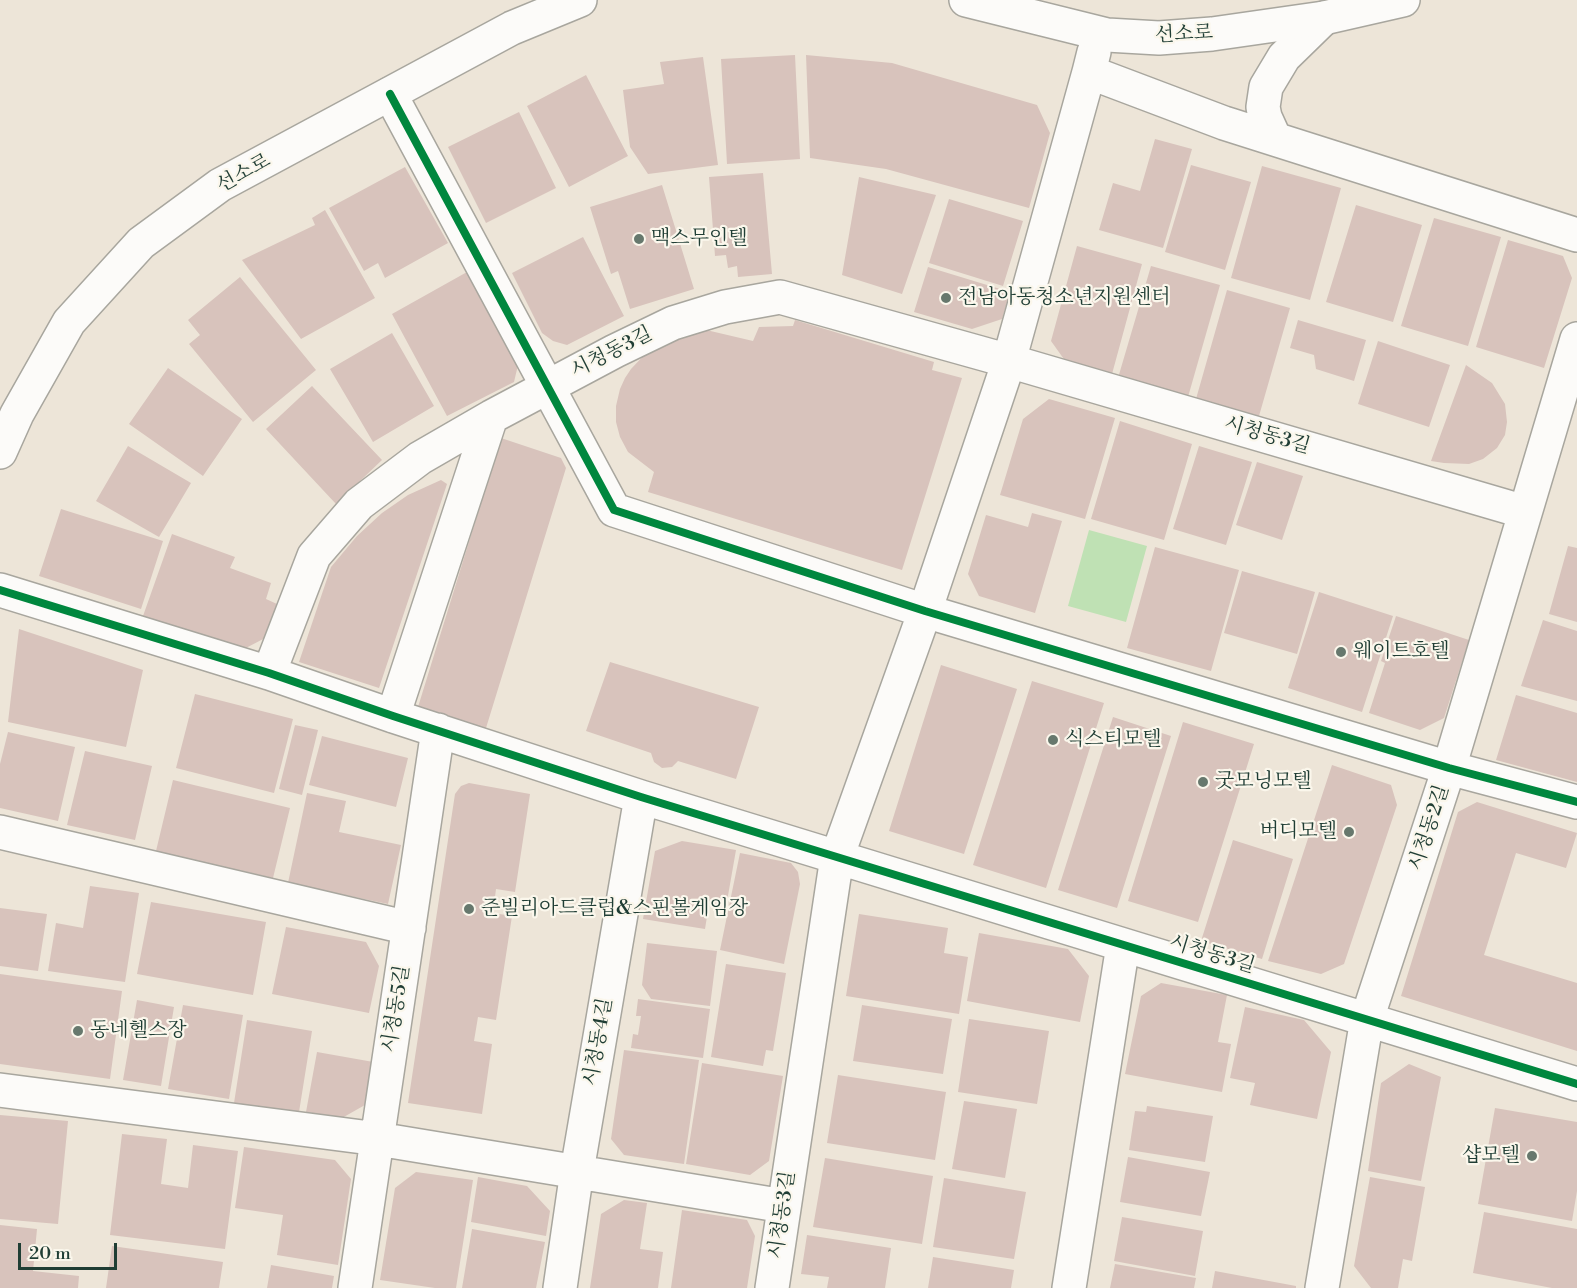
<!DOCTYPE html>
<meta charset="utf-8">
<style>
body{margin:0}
#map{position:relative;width:1577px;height:1288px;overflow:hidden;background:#ede5d8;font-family:"Libre Bodoni",serif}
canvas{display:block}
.scale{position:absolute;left:18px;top:1243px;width:99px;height:27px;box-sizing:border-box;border:3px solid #1f3d34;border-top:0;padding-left:8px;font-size:18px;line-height:21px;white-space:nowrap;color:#1f3d34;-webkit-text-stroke:4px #fbf7ec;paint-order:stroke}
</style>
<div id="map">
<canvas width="1577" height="1288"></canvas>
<div class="scale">20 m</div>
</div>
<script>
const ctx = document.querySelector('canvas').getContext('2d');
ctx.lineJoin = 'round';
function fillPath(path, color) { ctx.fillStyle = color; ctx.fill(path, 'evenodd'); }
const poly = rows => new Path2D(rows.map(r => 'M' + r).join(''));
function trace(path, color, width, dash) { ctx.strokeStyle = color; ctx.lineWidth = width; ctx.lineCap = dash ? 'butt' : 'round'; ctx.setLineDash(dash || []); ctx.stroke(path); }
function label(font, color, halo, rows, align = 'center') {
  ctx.font = font + ' "Libre Bodoni","Noto Serif KR",serif'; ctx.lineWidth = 4.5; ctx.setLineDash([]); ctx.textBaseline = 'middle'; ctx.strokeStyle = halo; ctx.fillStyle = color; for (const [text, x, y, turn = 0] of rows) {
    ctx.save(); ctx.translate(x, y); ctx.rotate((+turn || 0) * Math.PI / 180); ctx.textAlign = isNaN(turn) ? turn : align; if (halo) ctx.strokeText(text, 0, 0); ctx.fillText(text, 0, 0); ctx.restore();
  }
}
const green = poly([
 [1089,530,1147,546,1126,622,1068,606]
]);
const building = poly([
 [795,55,800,159,727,164,721,59],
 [806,55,892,63,1037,105,1050,133,1029,208,886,169,810,158],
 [703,57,718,165,648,174,630,147,623,90,664,84,660,62],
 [586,75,628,156,569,187,527,106],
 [519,112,556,188,486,223,448,147],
 [1155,139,1192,149,1163,248,1099,230,1113,183,1140,191],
 [1191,165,1251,182,1225,270,1165,252],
 [1262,166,1341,188,1310,300,1231,278],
 [405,167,448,243,385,278,378,263,364,271,329,208],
 [763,173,772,274,738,277,737,266,728,268,726,255,715,256,709,177],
 [859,177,936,195,902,294,842,275],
 [662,185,694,289,630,309,618,271,611,274,590,207],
 [949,199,1023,221,1003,286,929,263],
 [1356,205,1422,225,1393,322,1326,302],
 [325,210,375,298,301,339,242,260,315,225,312,218],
 [1434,218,1501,237,1468,346,1401,326],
 [583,237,624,316,567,345,553,341,542,333,512,273],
 [1508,240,1563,256,1572,278,1544,368,1476,347],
 [1077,246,1142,264,1112,374,1066,362,1051,341],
 [1151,266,1220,285,1188,397,1118,378],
 [928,267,1010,292,1002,319,972,329,914,312],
 [467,272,518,365,514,382,447,416,392,314],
 [240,277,316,370,253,422,189,344,200,335,188,320],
 [1227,290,1290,308,1259,416,1196,399],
 [795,320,934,362,932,370,962,378,902,570,648,492,654,472,628,452,620,437,616,422,616,406,620,389,625,378,631,369,649,350,702,329,753,341,759,327,793,326],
 [1298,320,1366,340,1354,381,1316,369,1314,355,1290,348],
 [392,333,434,406,373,442,330,369],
 [1378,341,1450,365,1429,427,1358,404],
 [1466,365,1492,383,1505,404,1507,422,1505,435,1497,448,1483,459,1469,464,1444,463,1431,461],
 [168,368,242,419,203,476,129,424],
 [312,386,382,460,336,504,266,429],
 [1049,399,1115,418,1085,519,1000,495,1023,419],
 [1120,421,1192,444,1164,540,1091,519],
 [501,438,561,458,566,468,486,728,418,707],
 [128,446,191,483,159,537,96,501],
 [1199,446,1252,462,1226,545,1173,529],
 [1257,462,1303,476,1282,540,1236,525],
 [441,480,447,484,379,688,299,662,331,567,357,536,382,513,408,495],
 [61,509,163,541,141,609,39,576],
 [1032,513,1062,521,1035,613,979,596,968,574,986,515,1028,527],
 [172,534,235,557,230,568,271,583,266,599,277,604,267,637,242,650,143,616],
 [1568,546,1577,548,1577,622,1549,614],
 [1155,547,1239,570,1211,671,1127,648],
 [1242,571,1315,592,1297,654,1224,633],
 [1319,592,1393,616,1362,712,1288,688],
 [1396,616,1469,640,1444,718,1420,730,1369,713,1385,663,1381,661],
 [1543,620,1577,631,1577,701,1521,686],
 [19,629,143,670,126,747,8,722],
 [610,662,759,707,736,779,678,761,672,767,662,768,654,762,651,753,586,731],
 [941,665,1017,689,964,854,889,831],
 [1032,681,1104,703,1046,888,973,865],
 [195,694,293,719,274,793,176,768],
 [1516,695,1577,713,1577,782,1496,760],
 [1113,717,1171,736,1117,908,1058,890],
 [1183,722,1254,744,1198,922,1128,901],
 [295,725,318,730,302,795,279,789],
 [8,732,75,747,58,821,0,808,0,764],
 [322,736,408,758,396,807,309,785],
 [85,751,152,766,135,840,67,825],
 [1332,765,1391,785,1397,805,1344,964,1321,974,1268,961],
 [173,780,290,808,273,878,156,851],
 [469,783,530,794,515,892,496,889,493,913,512,916,496,1020,478,1017,474,1041,492,1044,482,1114,408,1103,455,794,461,786],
 [307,793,346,801,339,832,401,845,388,904,288,883],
 [1477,802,1577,833,1566,868,1516,853,1484,955,1577,983,1577,1051,1401,996,1458,812],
 [1233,840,1293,859,1262,959,1201,941],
 [682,841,736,850,726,907,709,904,705,929,643,919,655,851],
 [740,853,791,863,798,872,800,884,784,964,720,950],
 [90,886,139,893,125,982,48,971,56,923,83,928],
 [151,902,266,922,253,995,137,974],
 [0,908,47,914,38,971,0,966],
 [859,914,948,928,944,953,968,957,959,1014,846,996],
 [286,927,366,942,379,966,369,1013,272,994],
 [979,933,1068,949,1089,976,1080,1022,967,1001],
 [647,943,717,951,710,1006,651,999,642,985],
 [726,964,786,973,773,1051,766,1050,763,1066,711,1057],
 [0,974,122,991,110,1079,0,1064],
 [1161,983,1227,995,1218,1042,1231,1044,1222,1092,1125,1074,1141,996],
 [638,999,710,1009,703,1058,631,1048,633,1034,638,1035,641,1016,636,1016],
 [137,1000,174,1007,161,1086,123,1080],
 [183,1005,243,1015,229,1099,168,1089],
 [862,1005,952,1019,943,1074,853,1061],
 [1245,1007,1304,1020,1331,1052,1317,1119,1250,1105,1255,1083,1230,1078],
 [969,1019,1049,1031,1037,1104,958,1092],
 [247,1020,312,1031,299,1112,234,1103],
 [624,1050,699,1060,684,1164,624,1155,611,1139],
 [317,1052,379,1063,372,1101,342,1118,306,1112],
 [702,1063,783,1076,769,1161,750,1175,686,1164],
 [1409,1064,1441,1077,1421,1181,1368,1171,1381,1083],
 [838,1075,946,1092,935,1160,827,1143],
 [964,1101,1017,1109,1005,1178,952,1169],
 [1147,1106,1213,1116,1205,1162,1129,1150,1135,1111,1146,1112],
 [1495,1108,1577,1122,1577,1191,1572,1221,1478,1204],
 [0,1115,68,1121,58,1224,0,1219],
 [122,1134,167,1139,161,1184,188,1188,193,1145,238,1151,225,1249,110,1235],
 [244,1147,335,1160,351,1179,338,1265,277,1255,283,1215,235,1208],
 [1128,1157,1210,1172,1201,1216,1120,1202],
 [825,1158,933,1176,922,1244,813,1227],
 [416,1172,473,1180,456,1288,435,1288,380,1280,395,1188],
 [478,1177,527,1186,550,1211,546,1236,471,1222],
 [1370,1177,1425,1187,1412,1261,1403,1259,1398,1288,1371,1288,1354,1266],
 [944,1178,1026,1192,1014,1259,933,1247],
 [624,1200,647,1203,640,1249,663,1252,658,1288,590,1288,601,1214],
 [682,1210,747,1220,755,1236,747,1288,671,1288],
 [1484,1212,1577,1229,1577,1288,1552,1288,1473,1273],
 [1122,1217,1203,1231,1195,1276,1114,1261],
 [0,1225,37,1229,33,1271,79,1276,78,1288,0,1288],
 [472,1229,545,1242,536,1288,462,1288],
 [807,1235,891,1248,885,1288,827,1288,829,1277,801,1274],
 [112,1246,223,1262,219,1288,106,1288],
 [933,1257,1014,1270,1011,1288,928,1288],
 [1115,1264,1196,1278,1194,1288,1110,1288],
 [271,1265,334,1276,332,1288,267,1288],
 [1215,1271,1296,1286,1296,1288,1212,1288]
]);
const minor = poly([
 [1094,52,1089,72,1224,123,1577,235],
 [390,94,614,510,925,611,1449,768,1577,802],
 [1275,139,1265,117,1263,107,1266,87,1284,57,1324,18],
 [0,590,269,673,393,716,641,797,1577,1084],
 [269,673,314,556,359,504,420,458,491,417,615,351,673,323,725,307,780,297,1009,361,1525,512],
 [393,716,491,417],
 [0,832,409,928],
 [0,1090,378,1139,784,1206],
 [355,1288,438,730],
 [560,1288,577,1171,641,797],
 [772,1288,837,857,925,611,1009,361,1089,72],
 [1069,1288,1123,945],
 [1322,1288,1367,1019,1449,768,1577,339]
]);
const tertiary = poly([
 [966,0,1107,35,1159,38,1212,34,1324,18,1403,0],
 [0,452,17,414,69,322,141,243,220,185,512,28,580,0]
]);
const cycleway = poly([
 [390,94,614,510,925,611,1449,768,1577,802],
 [0,590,269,673,393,716,641,797,1577,1084]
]);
const markers = [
 [639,239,6,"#67786d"],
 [946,298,6,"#67786d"],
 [1341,652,6,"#67786d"],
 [1053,740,6,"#67786d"],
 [1203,782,6,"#67786d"],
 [1349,832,6,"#67786d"],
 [469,909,6,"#67786d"],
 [78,1031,6,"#67786d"],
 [1532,1156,6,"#67786d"]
];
const streetNames = [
 ["선소로",1184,35,-3],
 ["선소로",244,174,-29],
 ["시청동3길",612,353,-27],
 ["시청동3길",1267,436,16],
 ["시청동2길",1430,828,-72],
 ["시청동3길",1212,955,17],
 ["시청동5길",397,1009,-81],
 ["시청동4길",599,1042,-80],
 ["시청동3길",783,1215,-82]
];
const poiNames = [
 ["맥스무인텔",651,239],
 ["전남아동청소년지원센터",958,298],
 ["웨이트호텔",1353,652],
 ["식스티모텔",1065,740],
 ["굿모닝모텔",1215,782],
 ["버디모텔",1337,832,"right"],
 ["준빌리아드클럽&스핀볼게임장",481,909],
 ["동네헬스장",90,1031],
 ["샵모텔",1520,1156,"right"]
];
fillPath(green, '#bfe1b4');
fillPath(building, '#d8c3bc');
trace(minor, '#a8a69e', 36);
trace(tertiary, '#a8a69e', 36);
trace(minor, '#fcfbf9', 33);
trace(tertiary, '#fcfbf9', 33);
trace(cycleway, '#00873e', 8);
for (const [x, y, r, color] of markers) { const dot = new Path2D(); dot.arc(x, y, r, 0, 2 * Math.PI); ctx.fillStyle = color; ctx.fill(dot); trace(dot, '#fbf7ec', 2); }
label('20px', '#1f3d34', '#fbf7ec', streetNames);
label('20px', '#1f3d34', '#fbf7ec', poiNames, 'left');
</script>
